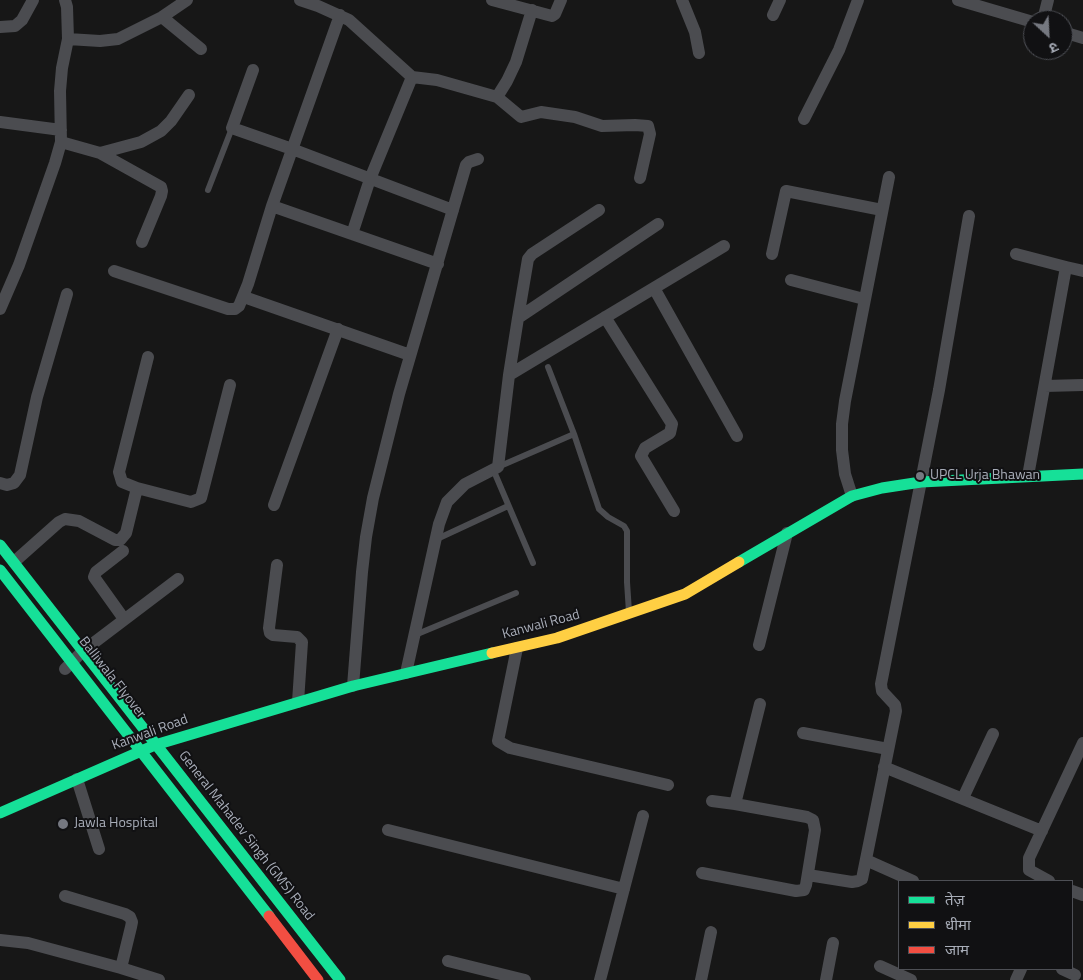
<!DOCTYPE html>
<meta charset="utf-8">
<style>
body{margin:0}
#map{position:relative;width:1083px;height:980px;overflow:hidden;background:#171717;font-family:"Titillium Web","Noto Sans Devanagari",sans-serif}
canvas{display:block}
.legend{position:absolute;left:898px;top:880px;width:175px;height:90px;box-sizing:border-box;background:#111113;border:1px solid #4d4f55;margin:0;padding:6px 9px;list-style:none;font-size:15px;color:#a8adb8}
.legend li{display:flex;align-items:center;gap:10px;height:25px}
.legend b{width:25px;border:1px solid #4d4f55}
.north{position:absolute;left:1023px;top:10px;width:50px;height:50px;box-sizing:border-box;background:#111113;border:1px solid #4d4f55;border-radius:50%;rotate:155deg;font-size:14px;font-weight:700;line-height:20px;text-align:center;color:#a8adb8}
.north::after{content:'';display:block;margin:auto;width:18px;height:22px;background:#757880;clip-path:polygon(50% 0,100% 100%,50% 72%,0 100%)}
</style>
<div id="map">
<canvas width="1083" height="980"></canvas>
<ul class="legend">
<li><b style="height:6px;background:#16e098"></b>तेज़</li>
<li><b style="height:6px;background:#ffcf43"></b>धीमा</li>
<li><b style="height:6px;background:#f24e42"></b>जाम</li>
</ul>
<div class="north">उ</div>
</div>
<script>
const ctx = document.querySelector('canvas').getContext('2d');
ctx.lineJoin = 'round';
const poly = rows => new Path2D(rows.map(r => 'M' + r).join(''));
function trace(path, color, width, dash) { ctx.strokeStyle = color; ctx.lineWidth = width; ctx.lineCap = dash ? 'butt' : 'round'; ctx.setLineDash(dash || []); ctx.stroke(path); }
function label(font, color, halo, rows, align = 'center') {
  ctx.font = font + ' "Titillium Web",sans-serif'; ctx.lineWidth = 4; ctx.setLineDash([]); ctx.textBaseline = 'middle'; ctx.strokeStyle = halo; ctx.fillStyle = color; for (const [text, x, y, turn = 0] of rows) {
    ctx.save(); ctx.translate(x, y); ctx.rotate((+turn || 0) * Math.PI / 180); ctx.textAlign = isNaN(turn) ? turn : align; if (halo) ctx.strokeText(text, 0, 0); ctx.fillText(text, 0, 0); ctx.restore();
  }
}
const lane = poly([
 [208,190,232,128],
 [574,434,599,509,608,517,624,526,627,531,627,582,629,612],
 [498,467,574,434,548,367],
 [493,469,533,563],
 [437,539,508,506],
 [415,635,516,593]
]);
const street = poly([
 [65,0,67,7,68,39],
 [300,0,318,6,349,20,412,77,437,80,497,97,507,81,516,62,532,10],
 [492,0,552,16,555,14,561,0],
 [682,0,695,32,699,53],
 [958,0,1033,22],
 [773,15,780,0],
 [162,17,201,49],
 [1043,20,1048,0],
 [0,27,15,26,22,20,33,0],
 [1063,32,1083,38],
 [253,70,232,128,292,149,453,210],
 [497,97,521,117,541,112,575,117,602,126,635,125,648,126,650,134,640,178],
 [804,119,839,50,858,0],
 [0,122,61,130],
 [61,142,100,153,141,142,161,131,171,121,189,95],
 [100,153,161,187,162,191,161,196,142,242],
 [272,206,438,264],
 [352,234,370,179,412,77],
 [772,254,786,191,882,210],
 [1016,254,1066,267],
 [114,271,228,309,235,309,239,306,248,284,272,206,340,15],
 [791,280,864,299],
 [654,288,737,436],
 [244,297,410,355],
 [0,309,19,265,55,163,61,142,60,91,62,68,68,39,100,41,118,39,162,17,187,0],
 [605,317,672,424,670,433,645,448,641,456,674,511],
 [518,318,528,259,532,254,599,210],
 [509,375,724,246],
 [1045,386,1083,385],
 [1028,476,1066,267,1083,271],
 [0,483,7,485,14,483,20,475,37,397,67,294],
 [137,488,122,482,119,472,148,357],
 [852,496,845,474,842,450,842,424,845,401,889,177],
 [274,505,338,329],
 [123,551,96,572,94,577,124,619],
 [14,562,59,522,65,519,79,521,115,540,120,540,126,533,137,488,191,502,201,498,230,385],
 [277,565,269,628,270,633,273,635,297,637,302,642,298,702],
 [759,645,787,533],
 [517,648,498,741,510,748,668,785],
 [65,669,83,651,178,579],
 [406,673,439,524,447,502,465,484,498,467,509,375,518,318,658,224],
 [353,686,362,572,366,537,373,498,399,394,466,165,469,162,478,159],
 [803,733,888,749],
 [884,767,1042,831],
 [77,779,99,849],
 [963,798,993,734],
 [712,801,735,804],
 [388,830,624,889],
 [866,860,913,881],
 [702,873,796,891,804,890,806,885,815,830,813,820,807,817,735,804,760,704],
 [808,875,852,882,858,881,862,879,863,874,896,711,895,705,882,691,881,684,939,390,969,216],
 [1049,881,1029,870,1029,858,1083,743],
 [1072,891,1083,895],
 [65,896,125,914,130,917,132,922,131,927,121,968],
 [0,940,28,943,121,968,159,980],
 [448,961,525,980],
 [880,966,911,980],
 [1062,969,1075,975],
 [600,980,643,816],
 [701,980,711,932],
 [826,980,833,943],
 [1016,980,1021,969]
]);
const fast = poly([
 [0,545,340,980],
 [739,562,852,496,882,488,921,482,1083,474],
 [0,570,269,916],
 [0,813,155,745,353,686,492,653]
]);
const slow = poly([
 [492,653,557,638,685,594,739,562]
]);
const jam = poly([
 [269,916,318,980]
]);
const markers = [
 [920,476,5,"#757880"],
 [63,824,6,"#757880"]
];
const poiNames = [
 ["UPCL Urja Bhawan",930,476],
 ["Jawla Hospital",74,824]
];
const streetNames = [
 ["Kanwali Road",541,625,-15],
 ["Balliwala Flyover",112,678,52],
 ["Kanwali Road",150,733,-20],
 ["General Mahadev Singh (GMS) Road",246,836,52]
];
trace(lane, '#4b4c50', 6);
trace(street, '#4b4c50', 12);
trace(fast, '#16e098', 11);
trace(slow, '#ffcf43', 11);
trace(jam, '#f24e42', 11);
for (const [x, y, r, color] of markers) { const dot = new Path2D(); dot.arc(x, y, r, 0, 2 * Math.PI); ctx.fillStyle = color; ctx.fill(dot); trace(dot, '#111113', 2); }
label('14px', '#a8adb8', '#111113', poiNames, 'left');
label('14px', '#a8adb8', '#111113', streetNames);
</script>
